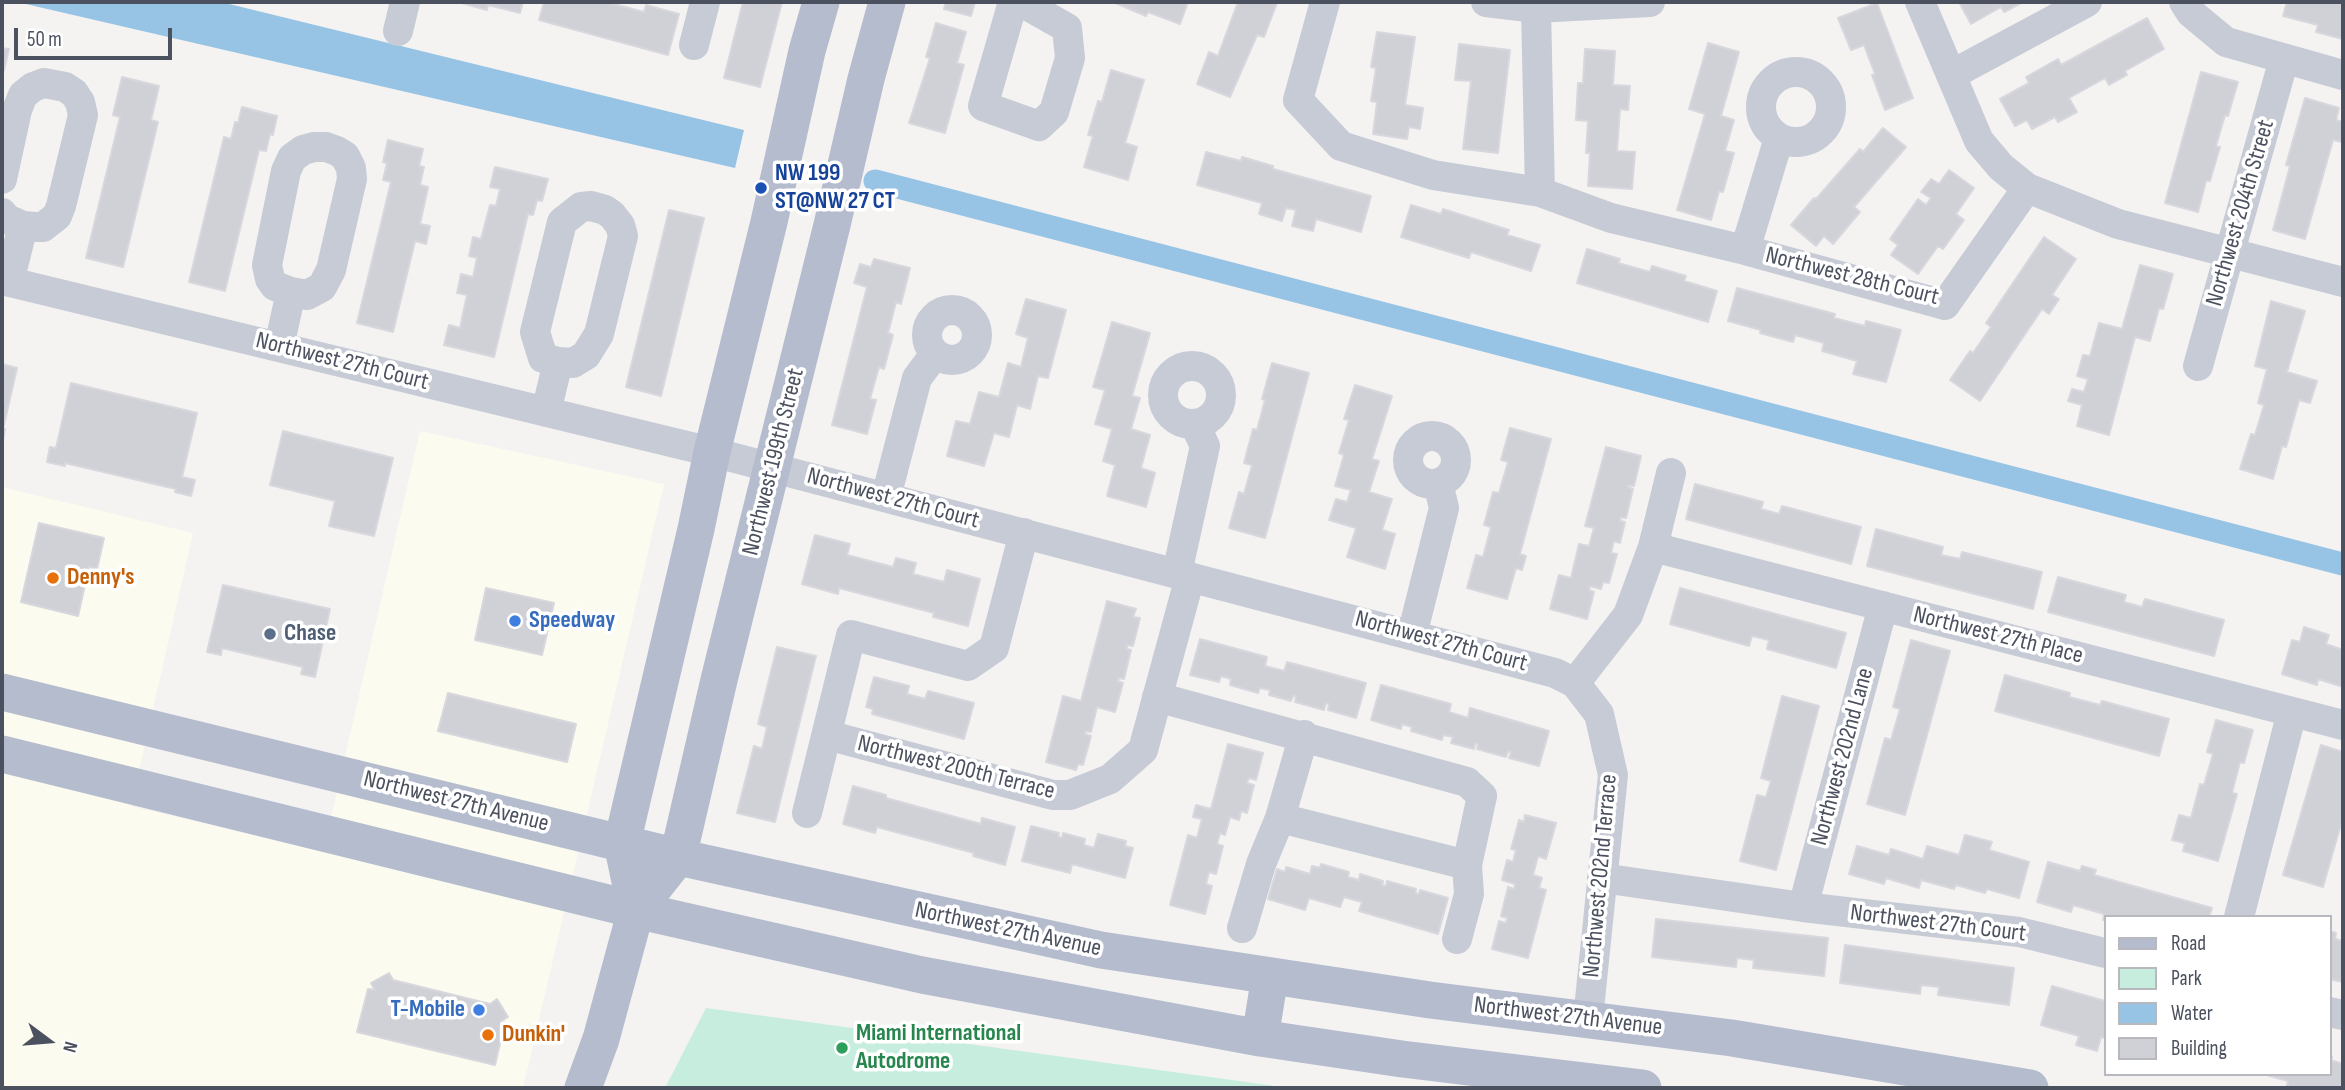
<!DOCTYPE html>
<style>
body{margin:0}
#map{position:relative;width:2345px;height:1090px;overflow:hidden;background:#f4f3f2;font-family:"Sofia Sans Condensed",sans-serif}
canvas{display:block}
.frame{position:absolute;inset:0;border:4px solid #4b515e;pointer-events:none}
.legend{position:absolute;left:2104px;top:915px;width:228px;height:161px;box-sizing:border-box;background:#fff;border:2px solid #b7b9bf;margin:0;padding:9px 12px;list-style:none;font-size:21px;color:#4b515e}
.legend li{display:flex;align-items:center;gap:14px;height:35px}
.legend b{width:35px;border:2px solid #b7b9bf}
.north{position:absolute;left:14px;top:1006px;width:70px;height:70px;-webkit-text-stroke:5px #fff;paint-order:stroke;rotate:106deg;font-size:19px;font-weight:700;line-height:28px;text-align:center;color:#4b515e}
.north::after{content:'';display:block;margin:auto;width:24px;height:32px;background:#4b515e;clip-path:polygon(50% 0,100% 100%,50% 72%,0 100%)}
.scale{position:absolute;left:14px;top:28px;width:158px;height:32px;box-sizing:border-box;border:4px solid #4b515e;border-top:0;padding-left:9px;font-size:21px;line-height:24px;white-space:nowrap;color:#4b515e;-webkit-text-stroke:5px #fff;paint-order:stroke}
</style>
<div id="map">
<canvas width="2345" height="1090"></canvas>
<div class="frame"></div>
<ul class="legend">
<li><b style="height:9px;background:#b5bcce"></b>Road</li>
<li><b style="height:19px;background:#c6edde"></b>Park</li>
<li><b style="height:19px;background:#97c3e5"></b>Water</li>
<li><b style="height:19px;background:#d0d1d6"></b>Building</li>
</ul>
<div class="north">N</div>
<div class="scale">50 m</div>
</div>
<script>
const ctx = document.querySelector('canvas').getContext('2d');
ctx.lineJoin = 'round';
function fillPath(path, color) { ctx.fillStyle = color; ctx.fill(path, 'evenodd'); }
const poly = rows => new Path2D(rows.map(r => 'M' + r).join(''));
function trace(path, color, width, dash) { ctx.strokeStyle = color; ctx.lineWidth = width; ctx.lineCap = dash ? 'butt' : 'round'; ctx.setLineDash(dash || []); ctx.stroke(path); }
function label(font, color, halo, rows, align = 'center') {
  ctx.font = font + ' "Sofia Sans Condensed",sans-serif'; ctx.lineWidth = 7; ctx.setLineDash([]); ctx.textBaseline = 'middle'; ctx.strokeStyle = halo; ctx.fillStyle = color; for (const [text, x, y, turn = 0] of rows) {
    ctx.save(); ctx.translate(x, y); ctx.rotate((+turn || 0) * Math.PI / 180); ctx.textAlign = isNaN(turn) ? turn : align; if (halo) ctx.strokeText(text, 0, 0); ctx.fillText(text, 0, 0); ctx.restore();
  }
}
const commercial = poly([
 [420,431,664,484,523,1088,2,1088,2,487,193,533,131,806,323,852]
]);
const green = poly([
 [706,1008,1290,1088,665,1088]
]);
const water = poly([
 [17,2,221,2,744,130,735,168]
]);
const canal = poly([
 [875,181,2343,564]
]);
const building = poly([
 [458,2,523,2,520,13,488,5,487,10,458,2],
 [544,2,606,2,644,12,646,5,679,14,668,55,539,20,544,2],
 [743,2,782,2,760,87,724,78,743,2],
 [946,2,975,2,971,16,944,9,946,2],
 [1113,2,1188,2,1180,24,1148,12,1146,16,1113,2],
 [1238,2,1277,3,1264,37,1257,35,1230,97,1197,84,1209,52,1218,56,1238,2],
 [1959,2,2023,2,2004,12,2001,7,1971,24,1959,2],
 [2287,2,2343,2,2343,39,2316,32,2318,25,2283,16,2287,2],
 [1877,3,1913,98,1885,110,1872,75,1875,74,1864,45,1851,50,1838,18,1877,3],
 [2147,18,2164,49,2125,71,2127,75,2109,85,2105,78,2069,98,2077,112,2058,122,2055,117,2032,129,2027,120,2015,126,2000,99,2029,83,2026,77,2058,59,2061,65,2147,18],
 [936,23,966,32,957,63,964,65,945,133,909,123,930,58,926,57,936,23],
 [1377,32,1415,37,1405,105,1423,108,1420,129,1409,127,1407,139,1373,134,1377,102,1371,101,1376,68,1371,67,1377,32],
 [1708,43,1739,52,1721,116,1734,120,1725,151,1734,153,1723,192,1719,191,1711,220,1677,210,1705,114,1689,109,1708,43],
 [1459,44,1510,50,1498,153,1463,149,1471,81,1455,80,1459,44],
 [2,48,9,49,4,70,2,69,2,48],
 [1585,49,1615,51,1613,85,1630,86,1628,110,1620,109,1617,151,1635,152,1632,189,1588,186,1590,153,1586,153,1588,121,1576,120,1578,83,1583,83,1585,49],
 [1111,70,1144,80,1125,143,1137,147,1128,180,1084,167,1093,136,1088,135,1098,101,1102,102,1111,70],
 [2201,72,2238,82,2228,116,2225,115,2216,146,2220,147,2210,181,2206,181,2198,212,2165,203,2201,72],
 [122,77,159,86,151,120,158,122,123,267,86,258,120,117,113,115,122,77],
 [2305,98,2339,108,2336,120,2343,122,2342,142,2333,140,2305,239,2273,230,2290,166,2286,165,2305,98],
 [242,107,277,116,273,135,270,134,266,151,259,150,225,291,189,282,224,137,231,139,235,122,238,123,242,107],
 [1883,128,1906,147,1854,207,1860,212,1833,244,1824,236,1816,246,1791,225,1814,198,1816,199,1860,149,1863,152,1883,128],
 [388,140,423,149,419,166,424,167,420,185,428,187,420,224,430,226,426,244,415,241,393,332,357,323,391,182,383,180,387,163,383,162,388,140],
 [1206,152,1241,161,1242,157,1273,166,1273,169,1371,196,1361,232,1316,219,1313,231,1292,226,1296,210,1286,208,1282,221,1259,214,1262,203,1197,185,1206,152],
 [495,167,548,179,542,201,537,200,533,215,528,214,494,357,444,345,449,325,460,328,467,295,457,293,461,274,473,277,477,258,469,256,473,237,481,239,490,205,496,206,500,189,490,187,495,167],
 [1949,170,1974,188,1956,214,1964,220,1943,249,1938,246,1918,274,1891,255,1898,245,1890,239,1918,199,1926,205,1931,198,1921,192,1931,179,1939,184,1949,170],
 [1411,205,1441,214,1443,209,1509,230,1507,235,1540,245,1531,271,1471,252,1469,258,1401,237,1411,205],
 [669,210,704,218,661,396,626,387,669,210],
 [2044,237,2076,259,2052,295,2059,299,2049,314,2042,309,1980,401,1950,380,1970,351,1973,353,1991,327,1986,323,2044,237],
 [1587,249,1620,259,1618,263,1650,272,1652,266,1686,276,1684,281,1717,291,1708,322,1577,283,1587,249],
 [874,259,910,268,901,304,896,302,888,333,893,335,884,369,879,367,870,399,876,400,867,434,832,425,867,287,854,283,860,264,871,267,874,259],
 [2140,265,2173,274,2163,309,2159,308,2150,341,2135,337,2109,435,2077,426,2082,405,2068,401,2072,389,2084,392,2088,379,2077,376,2083,355,2090,356,2099,323,2122,329,2140,265],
 [1737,288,1835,314,1834,318,1865,326,1866,321,1901,330,1886,382,1853,374,1857,361,1822,351,1824,343,1795,335,1793,342,1760,333,1761,330,1728,321,1737,288],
 [1026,299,1066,310,1048,378,1038,376,1030,409,1017,405,1009,437,994,433,984,466,947,456,956,421,970,424,979,392,999,397,1008,363,1021,367,1028,338,1016,334,1026,299],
 [2271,301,2305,311,2287,372,2317,381,2310,403,2299,400,2286,447,2282,446,2273,479,2240,469,2251,434,2255,435,2264,405,2258,403,2267,369,2255,366,2271,301],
 [1112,322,1150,333,1132,396,1140,398,1131,429,1150,435,1141,468,1155,473,1146,507,1107,496,1115,465,1103,461,1112,429,1095,424,1105,390,1093,387,1112,322],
 [1272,363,1309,373,1265,538,1229,528,1239,492,1244,494,1252,465,1244,463,1253,429,1257,430,1265,400,1262,399,1272,363],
 [2,364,17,368,3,429,5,429,2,445,2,364],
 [71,383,197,413,182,477,195,480,191,496,175,492,176,489,65,463,65,466,47,462,50,447,56,448,71,383],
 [1355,385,1392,396,1372,459,1379,461,1369,492,1392,499,1382,530,1395,534,1385,569,1347,557,1356,528,1329,520,1336,499,1347,502,1351,490,1335,486,1344,455,1339,453,1349,420,1344,419,1355,385],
 [1510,428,1551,439,1520,554,1526,556,1522,570,1516,568,1507,599,1467,588,1476,555,1483,557,1491,527,1484,525,1493,492,1499,493,1508,462,1501,460,1510,428],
 [283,431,393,458,374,536,329,526,335,501,270,485,283,431],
 [1606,447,1641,456,1634,486,1628,485,1628,487,1633,489,1626,518,1621,517,1620,521,1625,522,1620,543,1614,541,1611,553,1617,554,1609,583,1603,582,1601,589,1590,586,1589,590,1594,592,1587,619,1550,609,1559,575,1571,578,1579,544,1589,546,1594,528,1585,526,1606,447],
 [1695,484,1763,502,1761,509,1779,514,1782,506,1861,527,1851,564,1686,519,1695,484],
 [39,523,104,538,97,569,89,567,78,616,21,602,39,523],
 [1876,529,1943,547,1941,555,1960,559,1962,552,2042,572,2033,609,1867,566,1876,529],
 [815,535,850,544,847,555,893,567,896,558,916,563,913,574,944,582,947,570,980,579,968,626,933,617,934,613,839,588,838,594,802,584,815,535],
 [2058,577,2126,595,2124,602,2142,607,2145,599,2224,620,2214,656,2048,612,2058,577],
 [223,585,330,609,315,677,301,674,303,667,222,648,221,655,207,652,223,585],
 [486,588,554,603,542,655,475,640,486,588],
 [1680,588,1846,633,1836,668,1767,649,1769,640,1752,636,1749,646,1670,624,1680,588],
 [1107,601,1136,609,1133,617,1140,618,1133,646,1127,645,1127,649,1131,650,1124,679,1119,678,1118,681,1123,683,1115,712,1097,707,1091,732,1086,731,1085,734,1091,736,1083,765,1078,764,1076,770,1046,762,1063,696,1081,701,1107,601],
 [2304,627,2329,635,2326,644,2343,650,2343,687,2318,679,2317,685,2282,674,2292,640,2300,642,2304,627],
 [1200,639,1267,657,1265,666,1284,671,1287,662,1366,683,1356,718,1328,710,1329,704,1326,703,1324,710,1295,702,1296,696,1293,696,1291,701,1269,695,1270,690,1260,688,1258,693,1230,685,1231,679,1221,676,1219,682,1190,675,1200,639],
 [1911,640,1950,651,1905,815,1867,804,1885,738,1891,740,1900,709,1893,707,1911,640],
 [777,647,816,656,775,822,737,813,754,746,762,749,767,727,758,724,777,647],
 [2005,675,2070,693,2069,697,2100,705,2102,701,2169,719,2159,756,1995,711,2005,675],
 [874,677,909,686,907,694,925,699,928,691,974,703,964,739,872,714,873,709,866,707,874,677],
 [1381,685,1451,704,1449,712,1468,718,1470,708,1549,731,1539,766,1509,758,1511,752,1508,751,1506,757,1477,749,1478,744,1475,743,1474,749,1451,743,1453,737,1443,735,1442,740,1411,731,1412,727,1402,724,1401,729,1371,720,1381,685],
 [448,693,576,724,567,762,438,731,448,693],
 [1782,696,1819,706,1776,870,1740,861,1757,795,1766,797,1771,781,1761,778,1782,696],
 [2216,720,2253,730,2244,763,2240,762,2232,793,2237,794,2218,861,2183,851,2185,843,2172,840,2179,815,2191,818,2200,784,2204,785,2213,754,2207,752,2216,720],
 [1228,744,1263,753,1256,780,1249,778,1247,783,1254,785,1247,813,1241,811,1239,820,1230,817,1225,835,1220,833,1217,844,1223,846,1216,874,1209,872,1206,884,1212,886,1205,914,1170,905,1188,835,1197,838,1202,819,1193,817,1196,805,1211,809,1228,744],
 [2321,745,2343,752,2343,817,2323,887,2283,875,2321,745],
 [853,786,886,795,886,798,981,824,982,818,1015,827,1005,865,973,856,974,853,877,827,875,833,843,824,853,786],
 [1525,815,1556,823,1546,859,1538,856,1533,875,1542,878,1539,888,1546,890,1528,958,1492,949,1499,921,1506,923,1507,918,1501,916,1508,887,1514,889,1515,884,1502,880,1507,860,1513,862,1516,850,1511,849,1519,820,1524,822,1525,815],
 [1031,826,1059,833,1058,837,1062,838,1063,833,1085,839,1084,845,1094,848,1098,834,1126,841,1125,846,1133,848,1125,878,1072,864,1070,873,1022,861,1031,826],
 [1965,835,1992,842,1989,850,2029,862,2019,898,1987,889,1985,893,1956,885,1954,889,1921,880,1919,888,1886,878,1884,884,1849,874,1857,846,1889,855,1891,849,1923,859,1927,846,1959,855,1965,835],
 [2048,862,2080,871,2082,866,2096,870,2094,875,2212,908,2209,917,2105,917,2105,920,2103,920,2104,914,2073,905,2071,912,2037,902,2048,862],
 [1321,864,1349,872,1348,877,1359,880,1360,874,1383,881,1382,885,1386,886,1387,881,1416,889,1415,893,1419,894,1420,890,1448,898,1438,934,1359,911,1362,902,1344,897,1340,907,1309,898,1305,910,1268,899,1277,869,1285,872,1286,867,1310,874,1312,866,1320,868,1321,864],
 [1656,919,1828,938,1824,976,1753,968,1754,960,1737,958,1736,967,1652,957,1656,919],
 [2329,931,2336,933,2335,939,2343,941,2343,982,2329,979,2329,931],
 [1845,945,2014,968,2009,1005,1938,995,1939,987,1921,985,1920,994,1840,983,1845,945],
 [389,973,393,980,490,1004,497,999,508,1017,501,1021,505,1022,495,1065,357,1032,368,989,375,990,371,983,389,973],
 [2052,986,2105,1001,2105,1038,2101,1037,2097,1051,2076,1045,2079,1036,2041,1025,2052,986],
 [2329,1056,2332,1057,2331,1060,2343,1064,2343,1088,2295,1088,2287,1086,2288,1081,2263,1074,2329,1074,2329,1056]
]);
const minor = poly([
 [1013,2,983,106,1039,126,1054,112,1070,58,1067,28,1021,2],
 [1325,2,1298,100,1341,146,1433,175,1540,192,1611,218,1745,250,1945,305,2027,188],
 [1486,2,1536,8,1650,2],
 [1920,2,1979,141,2001,167,2027,188,2118,224,2343,282],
 [2184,2,2191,13,2226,42,2343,75],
 [1536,8,1540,192],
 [398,31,405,2],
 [694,45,705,2],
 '1761 107a35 35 0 1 1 70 0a35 35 0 1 1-70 0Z',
 [1951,75,2087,2],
 [314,147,326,147,337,151,345,156,351,168,352,179,331,270,322,287,307,295,291,292,275,286,270,279,267,265,286,171,292,158,303,150,314,147],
 [2,179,17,110,23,95,33,87,44,83,65,87,74,93,80,102,83,115,61,206,57,216,43,227,35,227,23,226,7,219,2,213],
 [1745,250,1779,138],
 [2,280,712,452,1555,673,1575,683,1599,714,1613,775,1588,1019],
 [9,282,23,226],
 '927 335a25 25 0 1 1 50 0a25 25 0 1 1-50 0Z',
 [279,347,291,292],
 '1163 395a29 29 0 1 1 58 0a29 29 0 1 1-58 0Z',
 [2198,366,2284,59],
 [546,412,558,362,573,363,586,355,599,334,623,236,620,225,612,215,605,210,591,206,581,207,562,222,535,332,543,358,558,362],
 '1408 460a24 24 0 1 1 48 0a24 24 0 1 1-48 0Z',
 [886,497,917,378,935,354],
 [1653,547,2343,725],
 [1177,573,1205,446,1195,425],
 [1412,635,1444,508,1438,483],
 [1575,683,1628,615,1653,547,1671,473],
 [1157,697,1467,782,1482,796,1467,865,1469,894,1457,939],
 [827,735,1053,795,1070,795,1110,779,1143,750,1190,577],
 [807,813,851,635,968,666,994,648,1024,533],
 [1280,818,1467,865],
 [1602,878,1803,907,2019,932,2105,953],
 [1803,907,1883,606],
 [2239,917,2292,712],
 [1242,928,1261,864,1280,818,1304,735],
 [2329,1012,2343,1015]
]);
const major = poly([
 [2,692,678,857,1101,950,1430,1000,1732,1038,2030,1088],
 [2,754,636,910,922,975,1260,1038,1402,1059,1643,1088],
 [636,910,622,843,696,529,712,452,769,222,807,51,821,2],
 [1260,1038,1270,976],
 [583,1088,601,1039,636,910,678,857,719,680,832,225,866,79,887,2]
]);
const markers = [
 [761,188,7,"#1a4fb4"],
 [53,578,7,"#e8710a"],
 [515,621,7,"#3f7fe0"],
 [270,634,7,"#5c6f8a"],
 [479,1010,7,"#3f7fe0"],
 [488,1035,7,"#e8710a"],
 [842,1048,7,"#2e9e5b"]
];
const transitNames = [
 ["NW 199",775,174],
 ["ST@NW 27 CT",775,202]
];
const streetNames = [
 ["Northwest 204th Street",2241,213,-74],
 ["Northwest 28th Court",1852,277,14],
 ["Northwest 27th Court",342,362,14],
 ["Northwest 199th Street",774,462,-76],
 ["Northwest 27th Court",893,499,15],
 ["Northwest 27th Place",1998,636,14],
 ["Northwest 27th Court",1441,642,15],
 ["Northwest 202nd Lane",1843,757,-75],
 ["Northwest 200th Terrace",956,768,14],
 ["Northwest 27th Avenue",456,802,14],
 ["Northwest 202nd Terrace",1601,876,-85],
 ["Northwest 27th Court",1938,924,7],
 ["Northwest 27th Avenue",1008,930,12],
 ["Northwest 27th Avenue",1568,1017,7]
];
const foodNames = [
 ["Denny's",67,578],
 ["Dunkin'",502,1035]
];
const shopNames = [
 ["Speedway",529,621],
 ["T-Mobile",465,1010,"right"]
];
const serviceNames = [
 ["Chase",284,634]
];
const leisureNames = [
 ["Miami International",856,1034],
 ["Autodrome",856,1062]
];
fillPath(commercial, '#fbfbef');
fillPath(green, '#c6edde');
fillPath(water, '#97c3e5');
trace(canal, '#97c3e5', 23);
fillPath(building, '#d0d1d6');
trace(building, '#d7d7dd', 2);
trace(minor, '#c7cbd5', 30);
trace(major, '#b5bcce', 37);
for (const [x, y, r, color] of markers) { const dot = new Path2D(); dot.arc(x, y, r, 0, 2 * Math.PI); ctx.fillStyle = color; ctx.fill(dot); trace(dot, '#fff', 2.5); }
label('bold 24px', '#164399', '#fff', transitNames, 'left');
label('24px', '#4b515e', '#fff', streetNames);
label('bold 24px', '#c56008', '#fff', foodNames, 'left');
label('bold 24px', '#366cbe', '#fff', shopNames, 'left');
label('bold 24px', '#4e5e75', '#fff', serviceNames, 'left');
label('bold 24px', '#27864d', '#fff', leisureNames, 'left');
</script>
